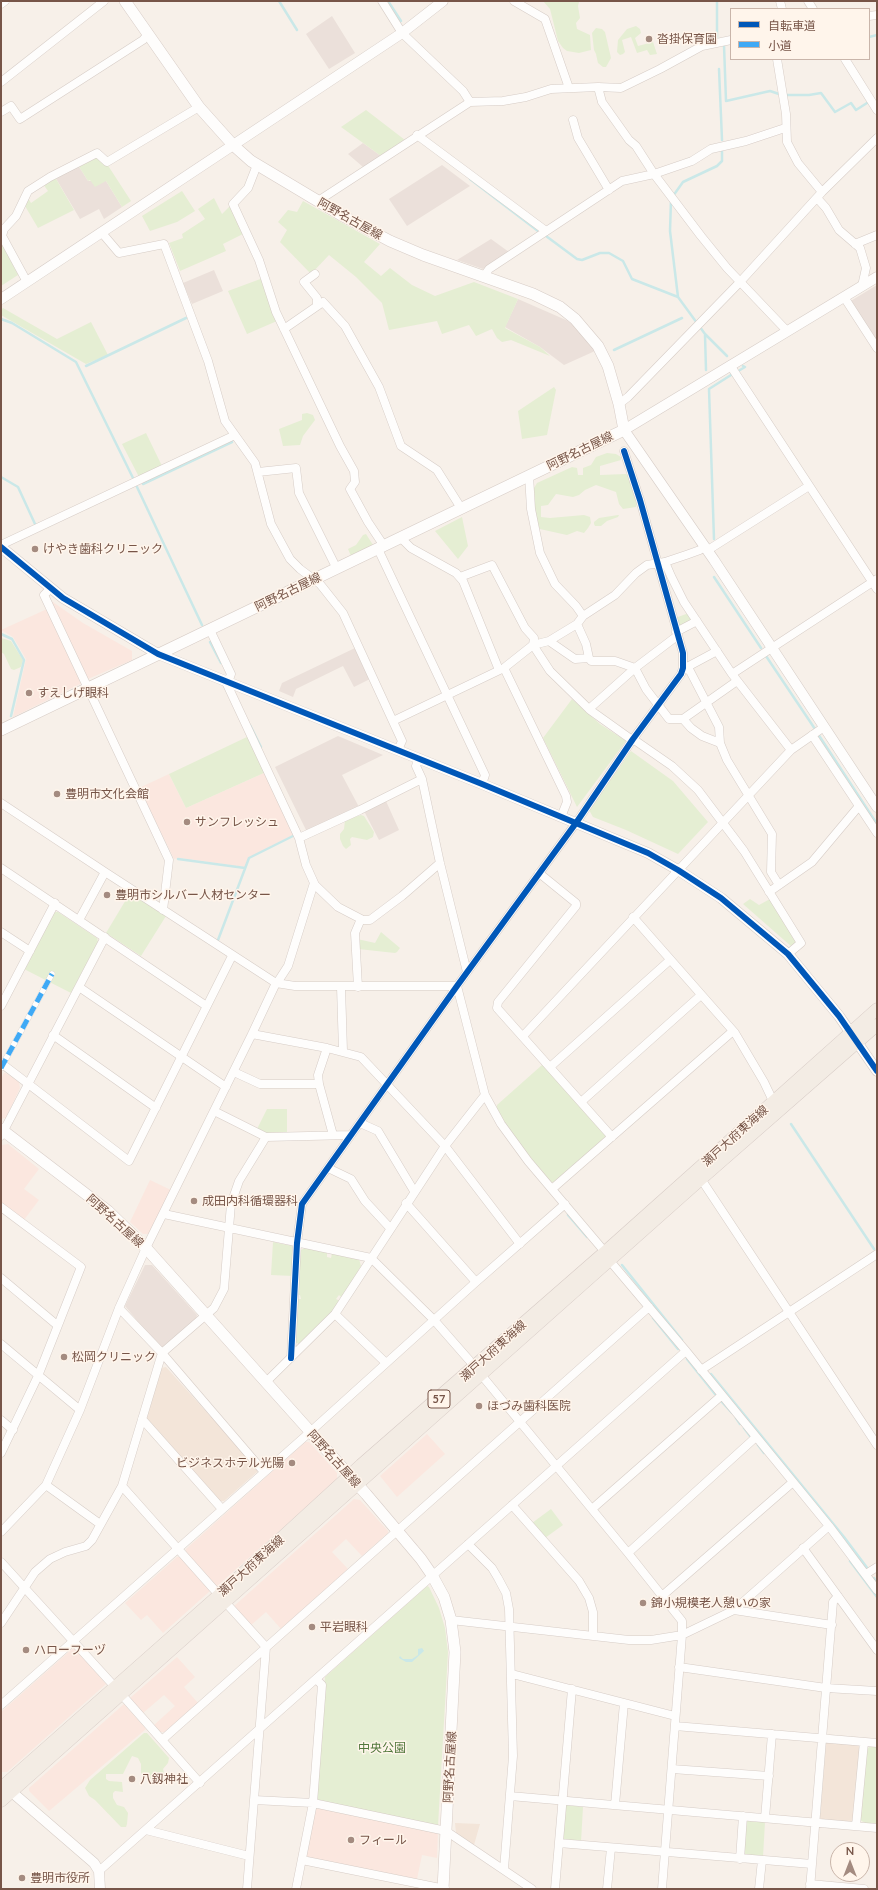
<!DOCTYPE html>
<meta charset="utf-8">
<style>
body{margin:0}
#map{position:relative;width:878px;height:1890px;overflow:hidden;background:#f7f0e9;font-family:Lato,"Noto Sans JP",sans-serif}
canvas{display:block}
.frame{position:absolute;inset:0;border:2px solid #775548;pointer-events:none}
.legend{position:absolute;left:730px;top:8px;width:140px;height:52px;box-sizing:border-box;background:#fff5eb;border:1px solid #c9b5aa;margin:0;padding:5px 7px;list-style:none;font-size:12px;color:#775548}
.legend li{display:flex;align-items:center;gap:8px;height:20px}
.legend b{width:20px;border:1px solid #c9b5aa}
.north{position:absolute;left:830px;top:1842px;width:40px;height:40px;box-sizing:border-box;background:#fff5eb;border:1px solid #c9b5aa;border-radius:50%;rotate:0deg;font-size:11px;font-weight:700;line-height:16px;text-align:center;color:#775548}
.north::after{content:'';display:block;margin:auto;width:14px;height:18px;background:#a48b80;clip-path:polygon(50% 0,100% 100%,50% 72%,0 100%)}
</style>
<div id="map">
<canvas width="878" height="1890"></canvas>
<div class="frame"></div>
<ul class="legend">
<li><b style="height:5px;background:#0057b8"></b>自転車道</li>
<li><b style="height:5px;background:#3fa9f5"></b>小道</li>
</ul>
<div class="north">N</div>
</div>
<script>
const ctx = document.querySelector('canvas').getContext('2d');
ctx.lineJoin = 'round';
function fillPath(path, color) { ctx.fillStyle = color; ctx.fill(path, 'evenodd'); }
const poly = rows => new Path2D(rows.map(r => 'M' + r).join(''));
function trace(path, color, width, dash) { ctx.strokeStyle = color; ctx.lineWidth = width; ctx.lineCap = dash ? 'butt' : 'round'; ctx.setLineDash(dash || []); ctx.stroke(path); }
function label(font, color, halo, rows, align = 'center') {
  ctx.font = font + ' Lato,"Noto Sans JP",sans-serif'; ctx.lineWidth = 3; ctx.setLineDash([]); ctx.textBaseline = 'middle'; ctx.strokeStyle = halo; ctx.fillStyle = color; for (const [text, x, y, turn = 0] of rows) {
    ctx.save(); ctx.translate(x, y); ctx.rotate((+turn || 0) * Math.PI / 180); ctx.textAlign = isNaN(turn) ? turn : align; if (halo) ctx.strokeText(text, 0, 0); ctx.fillText(text, 0, 0); ctx.restore();
  }
}
const residential = poly([
 [166,1367,211,1417,214,1417,257,1468,257,1472,224,1501,220,1501,146,1418,161,1368],
 [828,1742,857,1744,860,1747,853,1820,851,1822,823,1820,820,1818,826,1744],
 [455,1823,480,1824,474,1845,456,1833]
]);
const commercial = poly([
 [50,600,83,623,132,651,132,660,88,679],
 [47,609,82,683,13,717,26,659,13,637,1,630],
 [266,772,295,834,248,858,245,867,180,858,174,859,139,788,169,774,186,808],
 [4,1073,6,1073,19,1082,20,1088,6,1118,1,1119,1,1079],
 [8,1144,39,1169,24,1189,39,1200,24,1220,1,1203,1,1147,2,1145],
 [150,1180,171,1190,149,1234,143,1234,130,1222],
 [427,1434,445,1454,397,1497,380,1476],
 [305,1442,309,1442,337,1473,337,1480,216,1587,186,1552,186,1549],
 [354,1499,360,1500,388,1531,388,1533,362,1556,346,1539,332,1552,348,1569,281,1629,266,1612,250,1626,233,1607],
 [177,1557,180,1557,210,1591,163,1633,147,1615,141,1620,125,1603],
 [72,1649,75,1649,106,1684,7,1772,2,1772,1,1712],
 [177,1657,195,1677,184,1687,198,1703,165,1732,160,1732,154,1725,175,1706,164,1695,143,1713,130,1698],
 [124,1704,146,1729,49,1811,29,1791,29,1788],
 [318,1808,438,1833,437,1858,422,1855,417,1879,309,1858,306,1855,315,1810]
]);
const industrial = poly([
 [332,16,355,53,329,69,306,34],
 [363,143,381,156,363,167,348,154],
 [78,165,88,181,106,181,122,207,104,219,99,209,80,219,55,177],
 [442,165,470,186,407,226,389,199],
 [491,239,509,252,483,269,457,260],
 [214,270,223,291,192,304,183,283],
 [877,285,877,344,849,302],
 [518,299,566,320,575,326,595,351,564,365,540,347,505,327],
 [355,648,370,679,354,687,343,666,296,689,293,697,279,691,282,683],
 [338,736,383,755,342,775,359,807,307,832,275,767],
 [386,801,399,830,379,840,364,811],
 [145,1265,152,1265,197,1315,196,1319,164,1348,159,1347,125,1306]
]);
const green = poly([
 [543,1,582,1,579,2,578,6,580,18,576,23,577,29,590,35,591,50,579,53,567,51,563,48,558,41,550,9],
 [636,26,640,29,641,33,635,38,638,46,653,42,657,54,650,55,647,50,637,53,631,37,622,40,625,52,623,54,620,55,617,52,618,40,627,29],
 [596,28,602,29,605,32,611,58,606,67,603,67,598,63,596,54,594,50,592,33],
 [366,110,405,140,381,156,341,127],
 [95,155,107,164,131,201,122,207,106,181,95,187,90,180,88,181,78,165],
 [55,177,74,210,38,228,25,206,28,198,31,203,48,191,43,184],
 [182,191,195,211,177,222,150,231,142,216],
 [214,198,222,214,231,205,245,233,223,244,226,251,180,271,169,243,183,238,182,234,205,219,198,209],
 [303,201,380,244,364,262,381,276,390,268,412,285,435,296,474,282,518,299,505,328,540,347,550,356,511,340,502,342,497,338,492,329,476,336,469,325,442,334,437,321,389,330,382,303,356,277,329,255,311,274,280,242,287,230,278,222,288,210,297,212],
 [1,244,3,245,18,275,1,286],
 [263,278,277,321,247,334,228,291],
 [3,308,57,339,91,322,108,355,86,364,1,315,1,310],
 [554,387,556,390,547,435,522,439,518,411],
 [307,413,313,415,315,420,303,436,300,445,283,446,279,429,302,420,302,414],
 [146,433,162,466,139,477,122,444],
 [607,453,616,454,621,457,621,460,600,466,600,475,626,474,629,476,637,503,636,507,623,509,619,504,616,492,596,485,585,490,579,495,573,497,556,494,548,505,541,506,541,517,550,518,584,515,590,517,591,523,588,528,584,533,577,531,567,535,540,529,536,523,535,508,534,488,537,483,572,467,577,468,578,475,583,475,583,468,591,465,596,457],
 [618,515,619,515,618,517,607,521,601,526,595,526,594,524,594,522,599,518],
 [462,517,468,546,458,559,435,531],
 [366,534,373,545,351,556,348,549,356,545,363,535],
 [689,613,695,621,678,629,675,618],
 [1,638,11,641,23,660,21,667,14,670,11,669,4,654,1,652],
 [572,699,600,724,626,741,577,807,543,738],
 [249,736,266,772,186,808,169,774],
 [631,751,673,781,708,822,678,854,626,830,593,817,589,810],
 [361,815,364,816,374,832,373,837,367,840,352,837,350,839,351,845,346,849,343,846,340,839,340,834,344,829,345,820],
 [130,893,166,916,141,956,106,933],
 [750,899,759,905,770,899,798,942,792,947,743,904],
 [53,912,58,912,97,938,98,942,71,993,24,969],
 [381,932,400,948,397,952,395,953,358,949,357,939,375,943],
 [542,1065,545,1065,605,1133,605,1137,555,1182,550,1182,504,1124,496,1109,497,1105],
 [267,1109,287,1109,287,1132,267,1133,257,1129],
 [273,1242,292,1246,294,1249,293,1276,271,1275],
 [305,1248,327,1252,327,1257,331,1258,332,1253,359,1259,361,1266,342,1298,339,1295,336,1299,340,1301,333,1311,299,1344,294,1342,297,1299,301,1299,300,1295,297,1295,301,1250],
 [551,1509,563,1525,545,1538,532,1523],
 [427,1586,429,1587,439,1608,445,1628,448,1652,438,1826,320,1802,317,1799,325,1677],
 [144,1733,147,1733,169,1758,168,1763,163,1769,165,1778,162,1783,159,1783,144,1776,141,1773,141,1764,138,1758,132,1756,123,1774,106,1774,106,1779,109,1781,122,1782,123,1792,115,1791,113,1793,113,1798,117,1805,124,1807,128,1813,127,1824,126,1827,121,1827,95,1800,89,1796,85,1788,90,1780],
 [870,1746,877,1747,877,1824,865,1823,860,1820,867,1749],
 [567,1805,583,1807,581,1842,565,1841,562,1839,565,1808],
 [748,1821,765,1822,763,1857,745,1856,743,1853,745,1823]
]);
const water = poly([
 [422,1648,424,1651,412,1662,406,1662,399,1658,400,1656,403,1659,412,1659,418,1655,418,1649]
]);
const stream = poly([
 [279,1,297,30],
 [388,1,401,21],
 [717,1,717,38],
 [869,37,877,35],
 [724,45,726,101,770,91,779,94],
 [719,69,722,140],
 [786,95,809,95,821,93,835,112,851,103,856,110,867,103],
 [470,179,538,231],
 [673,196,683,182,717,166,722,161,722,149],
 [671,200,670,231,678,297,705,334,727,356],
 [546,236,577,259,582,260,600,253,609,253,623,261,632,279,678,297],
 [1,319,12,323,76,362,133,478],
 [705,335,706,370],
 [614,350,682,318],
 [86,366,186,318],
 [740,370,745,367,743,366],
 [1,477,18,487,35,524],
 [143,484,232,442],
 [137,487,202,625],
 [714,539,709,389,731,375],
 [714,577,761,648],
 [1,634,12,639,24,660,11,716],
 [210,642,221,663],
 [766,656,815,729],
 [250,725,261,747],
 [818,734,877,824],
 [178,859,245,868],
 [218,940,249,858,293,836],
 [791,1124,874,1249],
 [568,1215,587,1237],
 [622,1265,682,1340],
 [653,1318,678,1349],
 [687,1359,715,1394],
 [711,1374,844,1537,868,1569],
 [722,1402,732,1413],
 [736,1418,740,1424],
 [744,1428,750,1436],
 [758,1445,764,1453],
 [850,1561,877,1597],
 [874,1578,877,1583]
]);
const pedestrian = poly([
 [1,1068,52,974]
]);
const minor = poly([
 [382,1,402,33,463,91,470,102],
 [514,1,545,19,569,88],
 [780,1,782,9],
 [808,1,813,9],
 [1,4,5,1],
 [869,16,877,15],
 [777,59,786,114,787,142,798,163,822,192],
 [845,59,877,110],
 [1,82,104,1],
 [598,87,602,102,629,140,636,146,654,174,701,236,727,268,787,331],
 [1,112,11,106,20,119,143,40,148,34],
 [573,120,578,138,609,190],
 [417,135,546,231],
 [257,165,248,188,233,204,259,260,276,312,340,446,354,471,355,482,350,489,368,522,384,546],
 [817,198,826,208,839,230,860,248,866,268,862,286],
 [318,201,470,102,503,101,526,97,551,89,598,87,621,88,660,69,702,46,731,40],
 [102,233,119,253,164,244,208,361,225,421,255,463,271,524,290,559,300,569,320,584,343,613,402,741,398,750],
 [855,244,877,235],
 [315,274,304,282,317,298,317,306],
 [484,276,489,269,622,181,654,174,692,161,711,149,746,141,785,128],
 [27,282,2,236,4,229,16,216,28,191,50,177,97,153,107,162,199,107],
 [844,297,877,348],
 [284,329,323,302,345,326,379,387,401,446,437,470,461,508],
 [730,365,877,589],
 [619,404,628,397,740,282,822,192,877,138],
 [258,472,296,468,299,493,337,569],
 [529,475,531,509,540,553,555,584,576,606,583,616],
 [401,538,411,548,456,573,463,581,499,670],
 [1,545,235,435],
 [705,546,700,550,686,555,665,562,647,565,636,573,615,595,583,616,577,624,586,644,589,658,591,661,615,661,635,668,646,689,669,719,683,719,737,681],
 [378,549,485,775,482,784],
 [708,550,809,486],
 [665,562,671,576,684,602,732,674,791,750],
 [460,577,492,565,525,628,534,638,533,645,550,671,590,710,632,740],
 [51,588,44,595,169,860,163,910],
 [210,630,231,674,228,682],
 [676,632,697,621],
 [549,641,575,659,589,658],
 [683,667,690,671,719,727,720,743,727,760,772,834,771,872,779,885],
 [683,667,689,666,717,651],
 [504,668,566,796,567,802,561,817],
 [732,674,877,579],
 [225,680,299,838,306,865,315,885,338,907,363,920,370,920,402,896,440,863],
 [589,709,635,668,677,636],
 [683,719,691,728,702,736,720,743],
 [393,721,504,668,533,645,549,641,577,624],
 [812,735,877,833],
 [633,739,672,766,698,790,744,851,801,943,788,954],
 [419,758,416,766,422,779,440,863,467,972],
 [1,803,105,872,276,983,295,986,457,986],
 [299,838,360,810,422,779],
 [1,868,205,1005],
 [539,873,576,903,576,906,498,1002,497,1008,612,1137],
 [769,892,812,862,859,806],
 [633,917,735,1033,764,1082,773,1101],
 [79,920,105,872],
 [1,932,30,951],
 [277,983,288,966,314,883],
 [457,986,485,1095,501,1124,528,1161,605,1252],
 [79,987,226,1087],
 [341,987,343,1051],
 [358,987,355,933,361,919],
 [1,1006,55,903],
 [252,1034,327,1048,361,1057,445,1146,520,1244],
 [53,1035,156,1108],
 [523,1036,791,750,824,727],
 [1,1063,129,1161,232,956],
 [550,1067,670,960],
 [234,1072,260,1084,319,1084,318,1075,327,1048],
 [319,1084,333,1135],
 [581,1102,701,995],
 [214,1111,266,1137,351,1135],
 [360,1123,378,1131,414,1191],
 [1,1136,105,937],
 [328,1168,351,1179,365,1201,390,1228],
 [701,1179,877,1445],
 [552,1189,733,1031],
 [406,1203,476,1282],
 [1,1207,81,1267,38,1376,1,1453],
 [164,1214,371,1258,434,1320,469,1360,628,1553,682,1621,682,1635,662,1889],
 [610,1261,686,1351,829,1526,877,1590],
 [1,1278,57,1325],
 [119,1308,162,1353,264,1472],
 [335,1314,386,1363],
 [1,1344,80,1410],
 [291,1358,297,1243,302,1204,457,986,576,823,633,739,681,674,683,668,683,653,640,500,624,451],
 [701,1370,877,1254],
 [266,1382,335,1314,445,1146,485,1095],
 [142,1419,222,1509],
 [1,1420,13,1430],
 [46,1485,100,1524],
 [122,1486,219,1595],
 [512,1505,579,1581,589,1598,593,1612,593,1636],
 [592,1509,721,1396],
 [1,1532,46,1485,80,1410,119,1308,146,1248,252,1034,276,983],
 [468,1544,492,1568,498,1578,506,1593,509,1609,513,1756,504,1869],
 [803,1548,877,1650],
 [628,1553,756,1437],
 [1,1562,115,1687],
 [866,1574,877,1567],
 [662,1596,793,1482],
 [226,1603,266,1647,247,1889],
 [734,1610,832,1625],
 [451,1620,629,1640,651,1640,682,1635,734,1610,829,1526],
 [1,1623,35,1572,50,1559,65,1552,86,1546,92,1540,122,1486,162,1353,214,1308,224,1289,231,1204,239,1181,266,1137],
 [679,1667,826,1688,877,1691],
 [512,1674,675,1716],
 [122,1695,200,1783],
 [1,1705,310,1432,476,1282,565,1204],
 [675,1726,877,1743],
 [162,1740,649,1307],
 [672,1769,769,1776],
 [510,1796,877,1828],
 [254,1800,313,1803,446,1831,532,1889],
 [615,1805,624,1703],
 [765,1818,772,1734],
 [856,1826,864,1742],
 [146,1830,249,1856],
 [559,1843,812,1864],
 [740,1859,743,1816],
 [302,1860,445,1889],
 [99,1871,686,1351],
 [810,1884,864,1889],
 [296,1889,313,1803,322,1685,316,1679],
 [555,1889,572,1689],
 [607,1889,611,1848],
 [759,1889,762,1860],
 [810,1889,833,1602,838,1596]
]);
const tertiary = poly([
 [877,277,624,430,714,560,877,807],
 [1,299,402,33,443,1],
 [1,547,63,598,158,654,482,784,648,853,678,870,721,898,788,954,839,1016,877,1071],
 [6,1787,94,1863,99,1871,100,1889]
]);
const secondary = poly([
 [1,730,624,430,619,404,608,366,598,346,575,319,560,307,533,294,423,255,390,241,343,216,251,161,233,145,199,107,125,1],
 [1,1129,108,1211,146,1248,366,1494,421,1559,432,1575,444,1597,451,1620,455,1652,443,1889]
]);
const primary = poly([
 [1,1788,219,1595,361,1465,605,1252,877,1009],
 [1,1801,701,1179,877,1025]
]);
const quiet = poly([
 [1,1068,52,974]
]);
const cycleway = poly([
 [1,547,63,598,158,654,482,784,648,853,678,870,721,898,788,954,839,1016,877,1071],
 [291,1358,297,1243,302,1204,457,986,576,823,633,739,681,674,683,668,683,653,640,500,624,451]
]);
const markers = [
 [649,39,4,"#a48b80"],
 [35,549,4,"#a48b80"],
 [29,693,4,"#a48b80"],
 [57,794,4,"#a48b80"],
 [187,822,4,"#a48b80"],
 [107,895,4,"#a48b80"],
 [194,1201,4,"#a48b80"],
 [64,1357,4,"#a48b80"],
 [479,1406,4,"#a48b80"],
 [292,1463,4,"#a48b80"],
 [643,1603,4,"#a48b80"],
 [312,1627,4,"#a48b80"],
 [26,1650,4,"#a48b80"],
 [132,1779,4,"#a48b80"],
 [351,1840,4,"#a48b80"],
 [22,1878,4,"#a48b80"]
];
const shields = [
 [439,1399,22]
];
const shieldNames = [
 ["57",439,1399]
];
const poiNames = [
 ["沓掛保育園",657,39],
 ["けやき歯科クリニック",43,549],
 ["すえしげ眼科",37,693],
 ["豊明市文化会館",65,794],
 ["サンフレッシュ",195,822],
 ["豊明市シルバー人材センター",115,895],
 ["成田内科循環器科",202,1201],
 ["松岡クリニック",72,1357],
 ["ほづみ歯科医院",487,1406],
 ["ビジネスホテル光陽",284,1463,"right"],
 ["錦小規模老人憩いの家",651,1603],
 ["平岩眼科",320,1627],
 ["ハローフーヅ",34,1650],
 ["八釼神社",140,1779],
 ["フィール",359,1840],
 ["豊明市役所",30,1878]
];
const streetNames = [
 ["阿野名古屋線",350,219,29],
 ["阿野名古屋線",580,451,-26],
 ["阿野名古屋線",288,592,-26],
 ["瀬戸大府東海線",735,1136,-42],
 ["阿野名古屋線",115,1221,42],
 ["瀬戸大府東海線",493,1351,-42],
 ["阿野名古屋線",334,1459,48],
 ["瀬戸大府東海線",251,1566,-42],
 ["阿野名古屋線",450,1767,-87]
];
const parkNames = [
 ["中央公園",382,1748]
];
fillPath(residential, '#f3e5d9');
fillPath(commercial, '#fbe7df');
fillPath(industrial, '#ebe0da');
fillPath(green, '#e5eed3');
fillPath(water, '#cae8e8');
trace(stream, '#cae8e8', 2.5);
trace(pedestrian, '#d6ccc6', 6);
trace(minor, '#d6ccc6', 9);
trace(tertiary, '#d6ccc6', 11);
trace(secondary, '#d7ccc6', 12);
trace(primary, '#d6cac5', 13);
trace(pedestrian, '#fefdfc', 5.5);
trace(minor, '#fefdfc', 8);
trace(tertiary, '#fefdfc', 10);
trace(secondary, '#fefdfc', 11);
trace(primary, '#f3ece4', 12);
trace(quiet, '#3fa9f5', 5, [10, 5]);
trace(cycleway, '#0057b8', 6);
for (const [x, y, r, color] of markers) { const dot = new Path2D(); dot.arc(x, y, r, 0, 2 * Math.PI); ctx.fillStyle = color; ctx.fill(dot); trace(dot, '#fff5eb', 1.5); }
for (const [x, y, w] of shields) { const box = new Path2D(); box.roundRect(x - w / 2, y - 9, w, 18, 3); ctx.fillStyle = '#fff5eb'; ctx.fill(box); trace(box, '#775548', 1); }
label('bold 11px', '#775548', null, shieldNames);
label('12px', '#775548', '#fff5eb', poiNames, 'left');
label('12px', '#775548', '#fff5eb', streetNames);
label('12px', '#52783c', '#fff5eb', parkNames);
</script>
